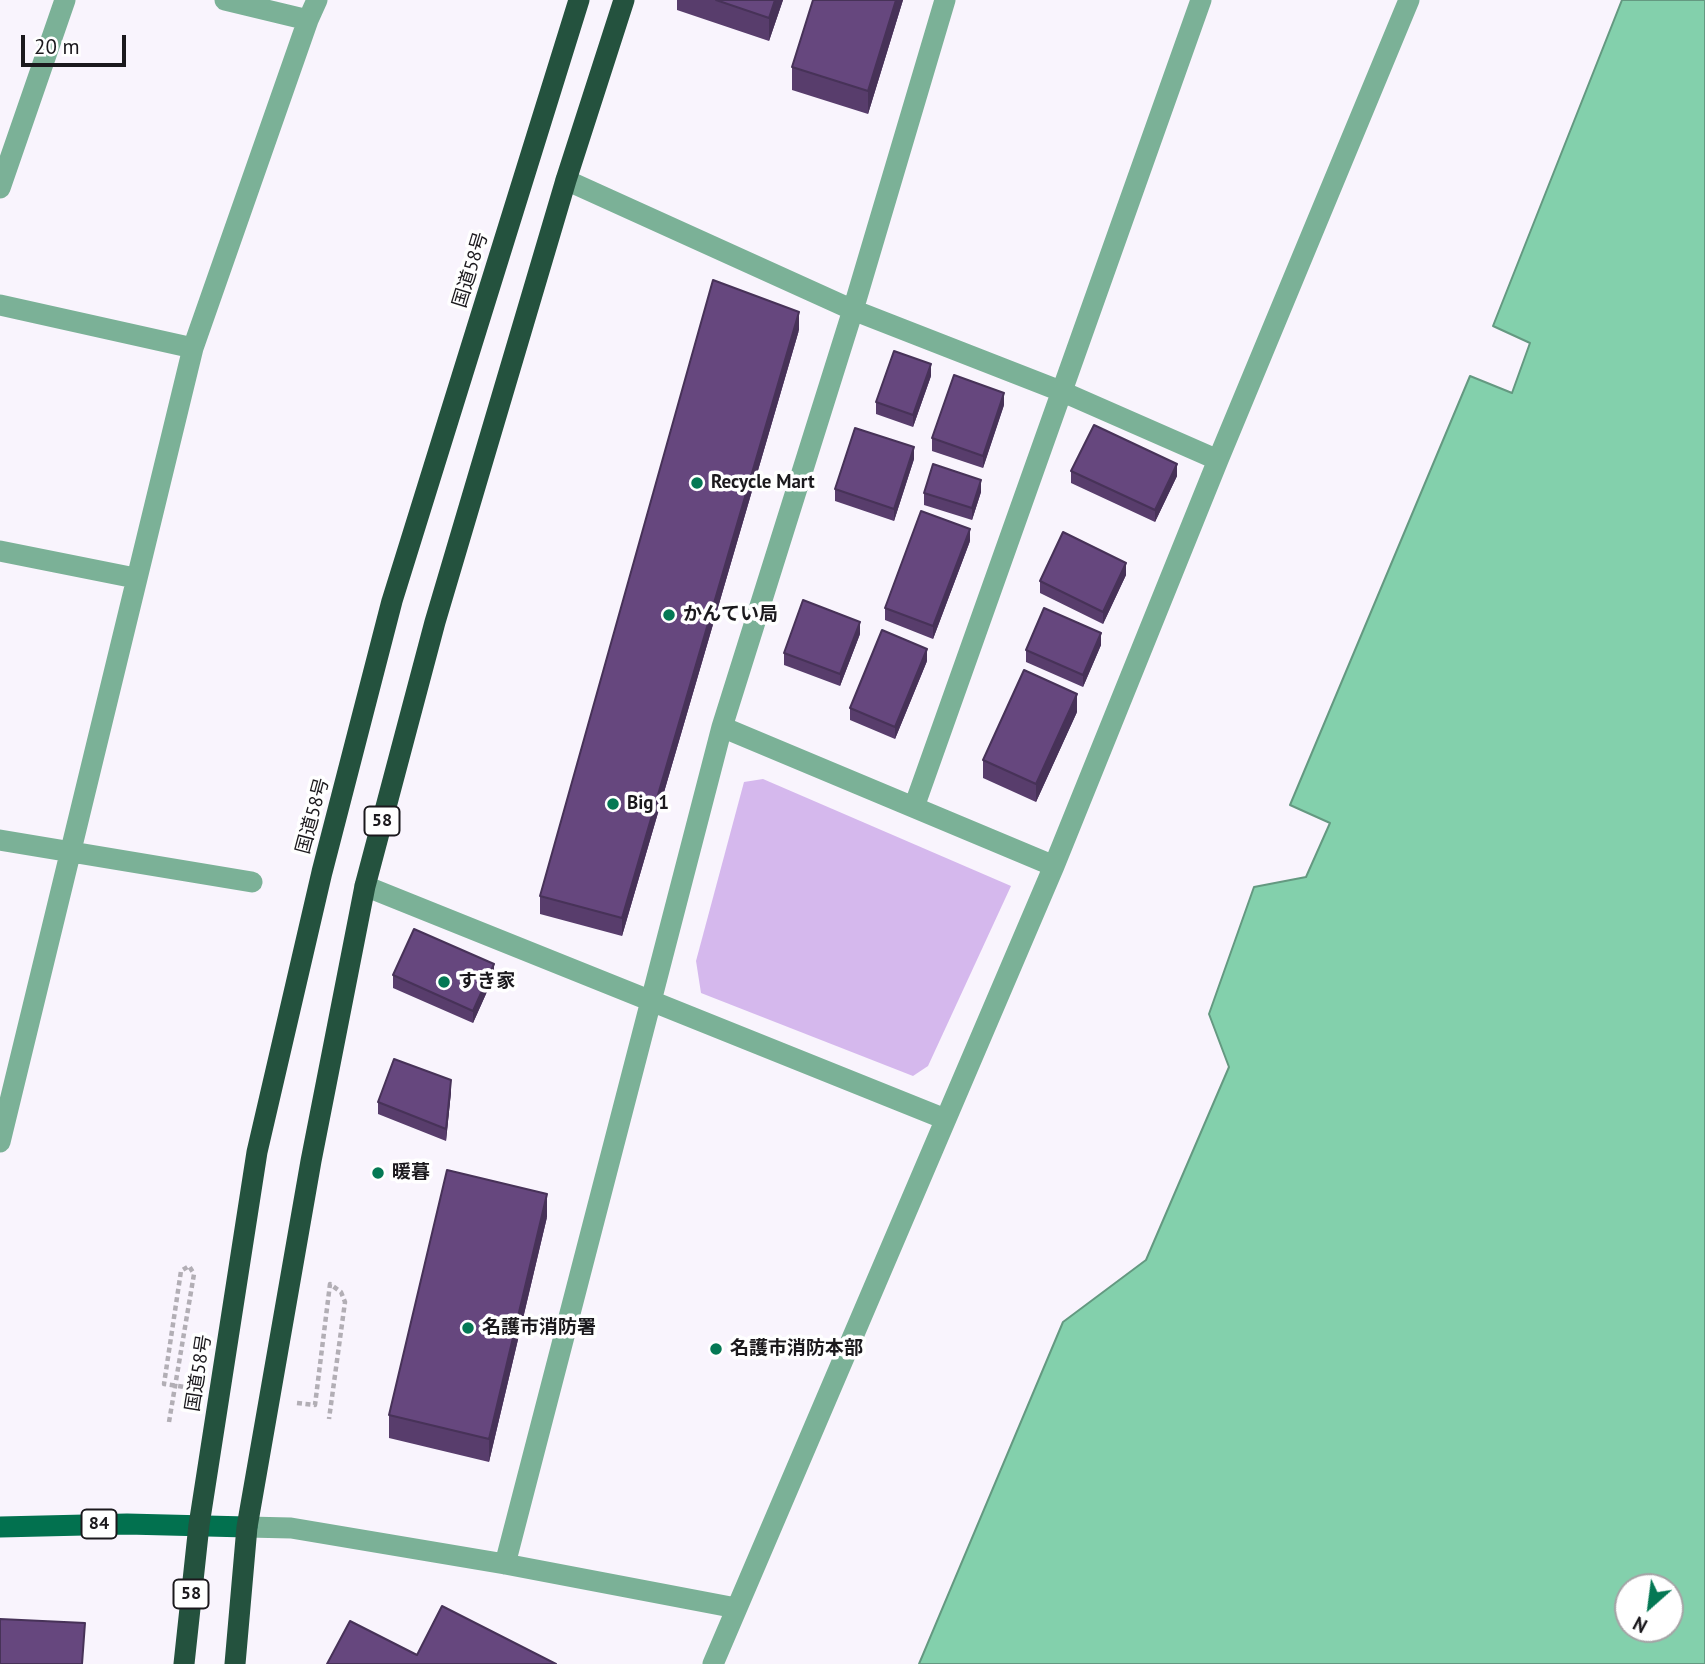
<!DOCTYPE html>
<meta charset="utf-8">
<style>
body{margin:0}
#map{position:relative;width:1705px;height:1664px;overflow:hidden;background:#f9f4fd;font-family:"PT Sans",sans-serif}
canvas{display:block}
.north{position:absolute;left:1614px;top:1573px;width:70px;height:70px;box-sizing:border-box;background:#fff;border:2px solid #a4a3a5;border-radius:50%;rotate:208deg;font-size:19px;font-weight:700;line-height:28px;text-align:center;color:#1b191d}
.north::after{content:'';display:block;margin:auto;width:24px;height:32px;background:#047854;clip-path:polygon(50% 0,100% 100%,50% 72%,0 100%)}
.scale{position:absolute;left:21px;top:35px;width:105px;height:32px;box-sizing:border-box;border:4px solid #1b191d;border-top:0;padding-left:9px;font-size:21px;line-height:24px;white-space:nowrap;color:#1b191d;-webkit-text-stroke:5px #fff;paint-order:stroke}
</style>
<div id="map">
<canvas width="1705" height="1664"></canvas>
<div class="north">N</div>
<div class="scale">20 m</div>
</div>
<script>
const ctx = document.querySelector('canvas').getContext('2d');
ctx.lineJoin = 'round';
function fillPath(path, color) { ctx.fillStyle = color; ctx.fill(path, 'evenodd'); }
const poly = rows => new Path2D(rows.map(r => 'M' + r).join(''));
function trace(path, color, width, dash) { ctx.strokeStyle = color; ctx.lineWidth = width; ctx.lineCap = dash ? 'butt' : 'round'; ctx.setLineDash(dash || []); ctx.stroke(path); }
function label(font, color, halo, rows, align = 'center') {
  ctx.font = font + ' "PT Sans","Noto Sans JP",sans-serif'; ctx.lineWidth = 7; ctx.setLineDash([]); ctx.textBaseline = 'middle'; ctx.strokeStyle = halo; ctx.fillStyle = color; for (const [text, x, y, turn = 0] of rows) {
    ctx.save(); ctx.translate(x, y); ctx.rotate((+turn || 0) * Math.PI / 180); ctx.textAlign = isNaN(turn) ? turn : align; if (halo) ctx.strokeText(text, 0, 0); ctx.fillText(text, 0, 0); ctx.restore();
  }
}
const green = poly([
 [763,779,1011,886,928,1066,913,1076,701,993,696,961,744,782]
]);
const water = poly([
 [1622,0,1705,0,1705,1664,919,1664,1063,1322,1146,1260,1229,1067,1209,1014,1254,887,1306,877,1330,823,1290,805,1470,376,1512,393,1530,343,1493,326,1622,0],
 [1628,1587,1670,1587,1670,1629,1628,1629,1628,1587]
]);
const path = poly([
 [297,1403,315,1405,330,1284,341,1292,345,1302,329,1419],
 [169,1422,194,1274,189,1266,181,1271,164,1384,192,1388]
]);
const minor = poly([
 [225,0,308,20],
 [566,180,853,310,1063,392,1218,460],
 [0,188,65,0],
 [0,305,193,348],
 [0,551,135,578],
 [722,727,1054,866],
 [914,807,1201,0],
 [0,840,252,882],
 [365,886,945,1119],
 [0,1142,193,348,308,20,317,0],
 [247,1527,291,1528,505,1564,736,1608],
 [505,1564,722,727,853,310,945,0],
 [713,1664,1054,866,1218,460,1409,0]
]);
const major = poly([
 [0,1527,127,1524,247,1527]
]);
const highway = poly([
 [184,1664,199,1525,257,1152,322,872,392,601,579,0],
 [235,1664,247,1527,311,1161,365,886,435,622,566,180,624,0]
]);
const wall = poly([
 [677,0,783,0,769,41,677,10],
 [813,0,903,0,868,114,792,90,792,67],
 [799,330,622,936,540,914,540,896],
 [931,376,913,427,876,414,876,402],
 [1004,405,983,468,932,451,932,438],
 [914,459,894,521,835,501,835,489],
 [1071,471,1177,476,1155,522,1071,483],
 [981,492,972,520,924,505,924,493],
 [970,541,933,639,885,620,885,608],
 [1126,575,1103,624,1040,593,1040,581],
 [860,634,840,686,784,665,784,653],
 [1101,645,1083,687,1026,662,1026,650],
 [927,661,895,739,850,720,850,708],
 [1077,712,1036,802,983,778,983,760],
 [393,975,494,976,473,1023,393,988],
 [451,1092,446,1141,378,1114,378,1102],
 [547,1217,489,1462,389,1438,389,1415]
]);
const shadedWall = poly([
 [775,0,783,0,769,41,769,18],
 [896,0,903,0,868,114,868,91],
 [799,312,799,330,622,936,622,918],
 [931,364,931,376,913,427,913,415],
 [1004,393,1004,405,983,468,983,456],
 [914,447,914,459,894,521,894,509],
 [1177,464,1177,476,1155,522,1155,510],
 [981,480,981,492,972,520,972,508],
 [970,529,970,541,933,639,933,626],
 [1126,563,1126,575,1103,624,1103,612],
 [860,622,860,634,840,686,840,674],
 [1101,633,1101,645,1083,687,1083,675],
 [927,649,927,661,895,739,895,727],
 [1077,694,1077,712,1036,802,1036,784],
 [494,964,494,976,473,1023,473,1011],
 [451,1080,451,1092,446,1141,446,1129],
 [547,1194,547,1217,489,1462,489,1439]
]);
const building = poly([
 [716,0,775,0,769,18,716,0],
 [813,0,896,0,868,91,792,67,813,0],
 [713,280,799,312,622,918,540,896,713,280],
 [894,351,931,364,913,415,876,402,894,351],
 [954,375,1004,393,983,456,932,438,954,375],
 [1094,425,1177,464,1155,510,1071,471,1094,425],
 [855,428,914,447,894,509,835,489,855,428],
 [933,464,981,480,972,508,924,493,933,464],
 [921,511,970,529,933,626,885,608,921,511],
 [1063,532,1126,563,1103,612,1040,581,1063,532],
 [803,600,860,622,840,674,784,653,803,600],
 [1044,608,1101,633,1083,675,1026,650,1044,608],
 [882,630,927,649,895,727,850,708,882,630],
 [1024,670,1077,694,1036,784,983,760,1024,670],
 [414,929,494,964,473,1011,393,975,414,929],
 [394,1059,451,1080,446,1129,378,1102,394,1059],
 [447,1170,547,1194,489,1439,389,1415,447,1170],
 [442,1606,556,1664,327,1664,350,1621,417,1655,442,1606],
 [0,1619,85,1623,82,1664,0,1664,0,1619]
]);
const markers = [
 [697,483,7,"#047854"],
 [669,615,7,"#047854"],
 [613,804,7,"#047854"],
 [444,982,7,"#047854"],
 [378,1173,7,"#047854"],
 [468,1328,7,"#047854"],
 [716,1349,7,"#047854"]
];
const shields = [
 [382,821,35],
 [99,1524,35],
 [191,1594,35]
];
const shieldNames = [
 ["58",382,821],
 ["84",99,1524],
 ["58",191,1594]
];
const streetNames = [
 ["国道58号",471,270,-73],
 ["国道58号",313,816,-75],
 ["国道58号",199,1373,-81]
];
const poiNames = [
 ["Recycle Mart",711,483],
 ["かんてい局",683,615],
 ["Big 1",627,804],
 ["すき家",458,982],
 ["暖暮",392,1173],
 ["名護市消防署",482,1328],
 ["名護市消防本部",730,1349]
];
fillPath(green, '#d5b8ed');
fillPath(water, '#83d0ac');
trace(water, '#649981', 2);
trace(path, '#b2aeb5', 4.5, [5, 3.5]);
trace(minor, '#7bb197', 21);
trace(major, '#02714f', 21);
trace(highway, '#24523e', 21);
fillPath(wall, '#583d6c');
fillPath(shadedWall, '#473258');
fillPath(building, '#66477e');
trace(building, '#473258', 2);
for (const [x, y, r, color] of markers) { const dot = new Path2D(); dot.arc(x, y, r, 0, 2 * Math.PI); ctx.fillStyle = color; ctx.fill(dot); trace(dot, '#fff', 2.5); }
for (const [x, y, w] of shields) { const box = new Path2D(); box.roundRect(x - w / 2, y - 14.5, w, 29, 5); ctx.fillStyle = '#fff'; ctx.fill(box); trace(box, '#1b191d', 2); }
label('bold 18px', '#1b191d', null, shieldNames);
label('19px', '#1b191d', '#fff', streetNames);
label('bold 19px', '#1b191d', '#fff', poiNames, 'left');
</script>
